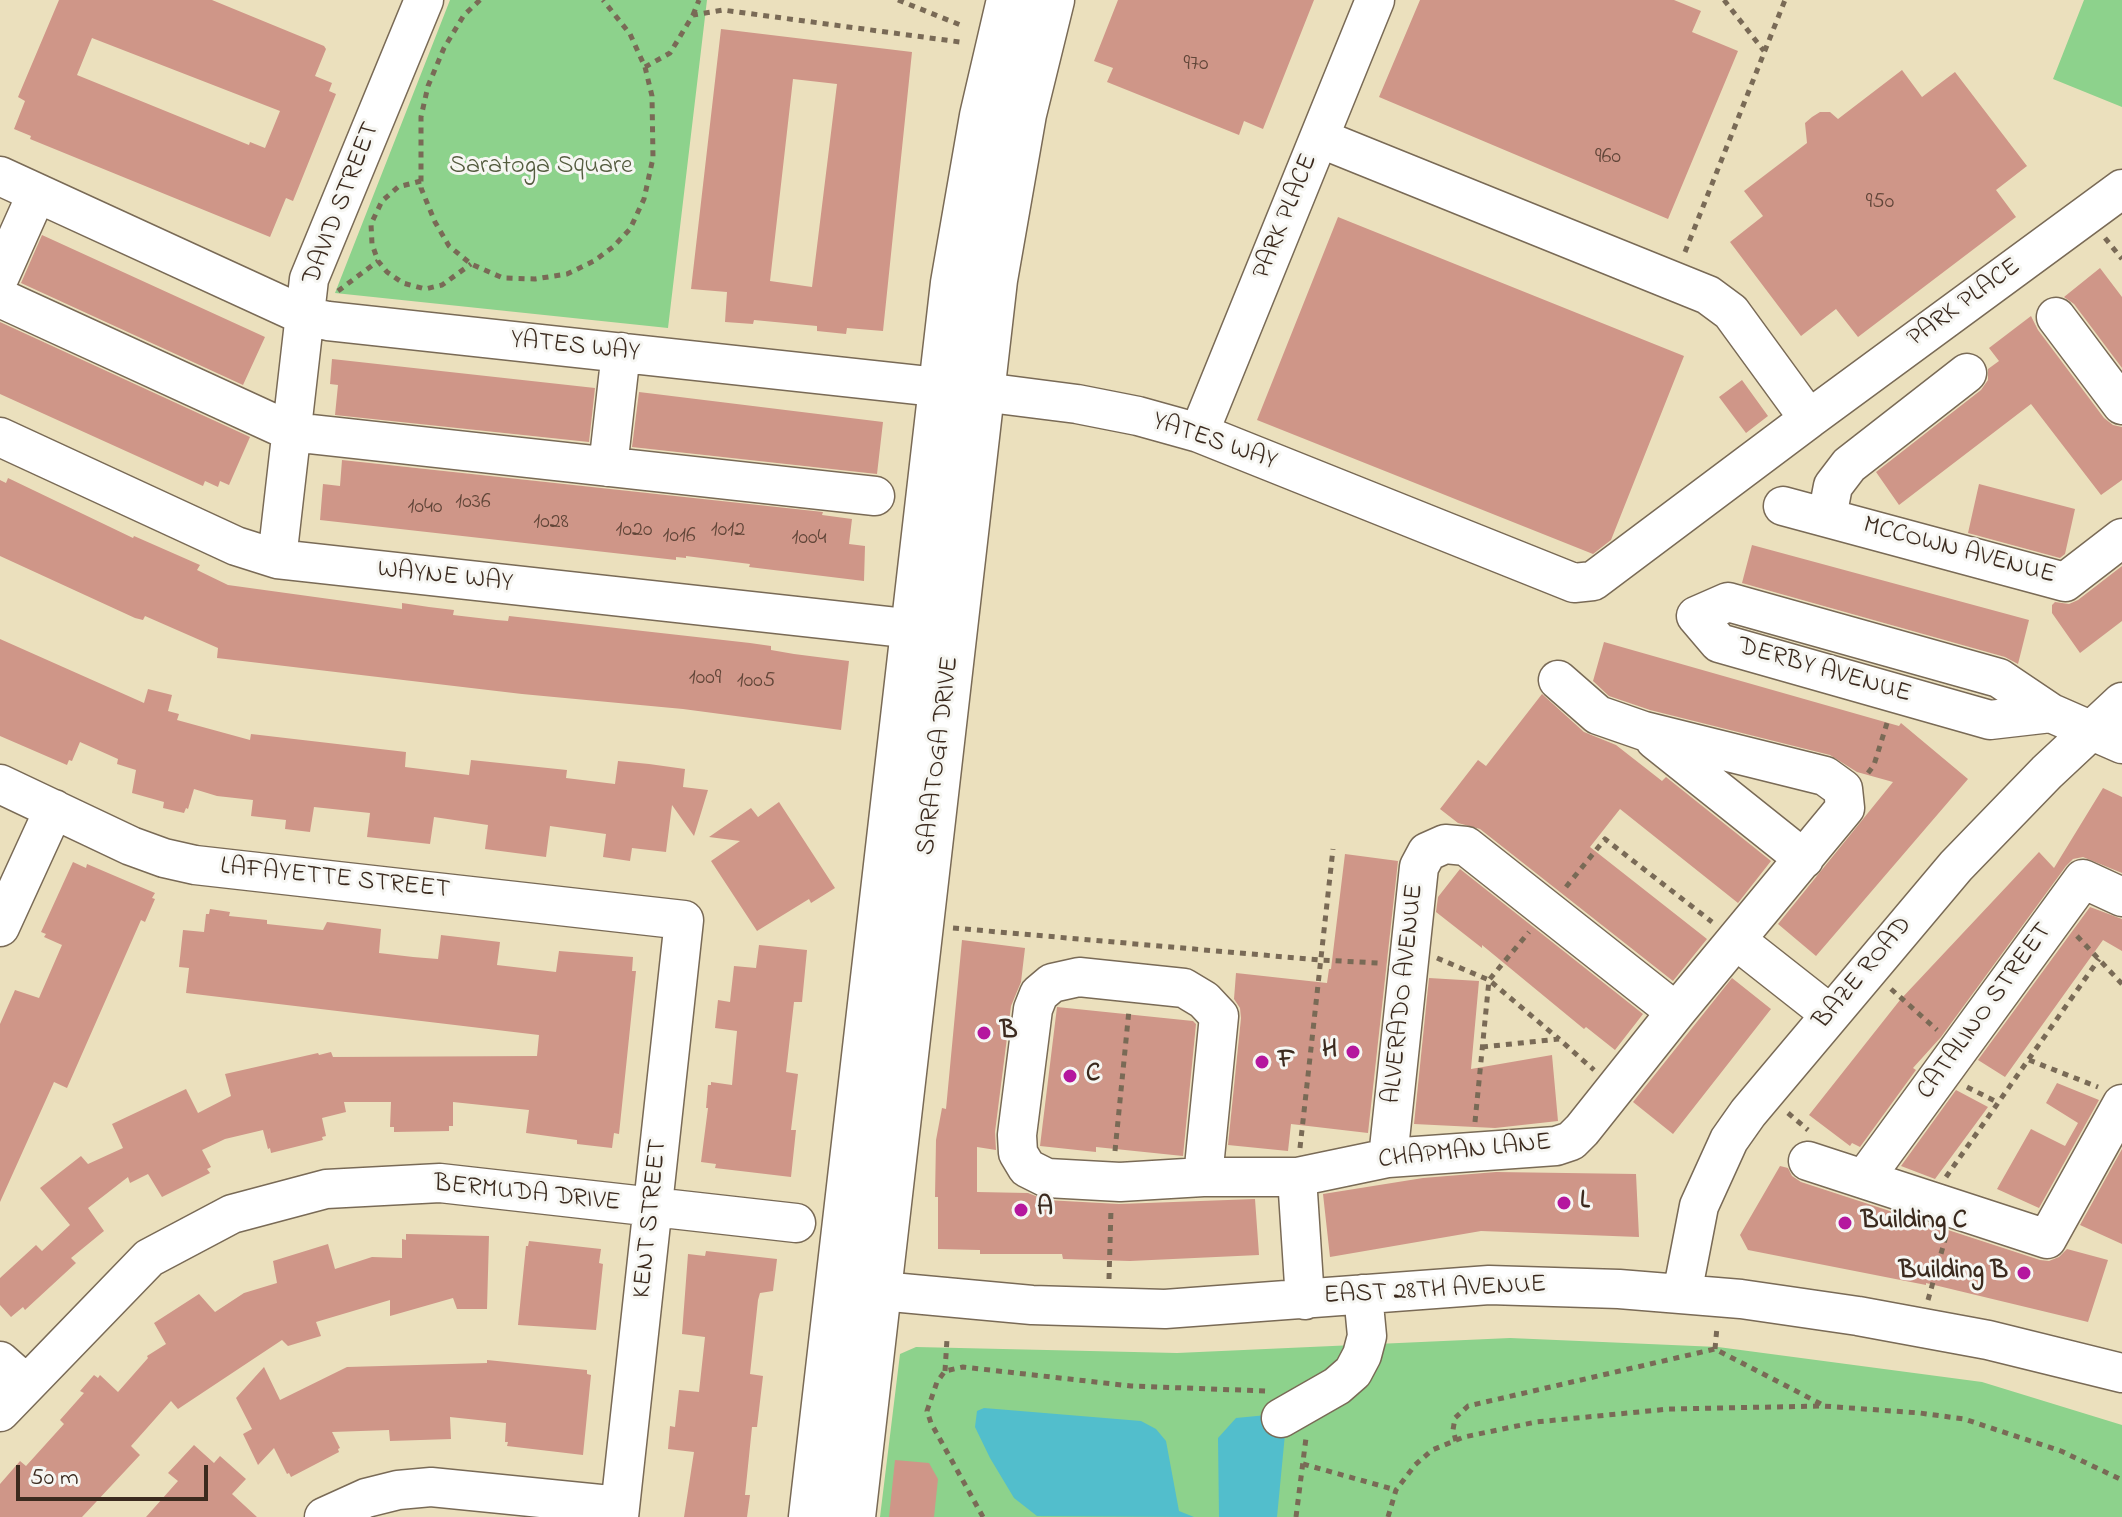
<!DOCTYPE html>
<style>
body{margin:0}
#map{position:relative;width:2122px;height:1517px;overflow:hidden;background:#ebe0bd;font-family:"Indie Flower",sans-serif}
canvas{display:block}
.scale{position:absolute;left:16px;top:1465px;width:192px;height:36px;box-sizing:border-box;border:4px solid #3b2a1e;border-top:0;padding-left:10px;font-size:24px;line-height:28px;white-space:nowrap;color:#3b2a1e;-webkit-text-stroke:6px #f6f6f2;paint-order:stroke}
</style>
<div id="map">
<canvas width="2122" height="1517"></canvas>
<div class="scale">50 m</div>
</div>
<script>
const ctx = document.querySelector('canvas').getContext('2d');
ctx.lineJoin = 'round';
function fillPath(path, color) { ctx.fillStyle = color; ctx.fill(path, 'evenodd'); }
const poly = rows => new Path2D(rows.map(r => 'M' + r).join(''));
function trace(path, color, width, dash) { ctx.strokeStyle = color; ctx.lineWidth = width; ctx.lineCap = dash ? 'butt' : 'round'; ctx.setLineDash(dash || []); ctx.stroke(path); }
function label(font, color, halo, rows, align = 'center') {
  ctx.font = font + ' "Indie Flower",sans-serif'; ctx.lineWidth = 6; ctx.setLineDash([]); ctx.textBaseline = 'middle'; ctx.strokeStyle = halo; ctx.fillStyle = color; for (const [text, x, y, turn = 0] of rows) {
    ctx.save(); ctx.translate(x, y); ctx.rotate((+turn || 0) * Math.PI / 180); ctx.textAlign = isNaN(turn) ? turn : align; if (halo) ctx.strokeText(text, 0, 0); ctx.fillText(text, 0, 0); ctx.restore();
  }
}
const green = poly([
 [450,0,707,0,668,328,335,293],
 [2084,0,2122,0,2122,107,2053,79],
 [1510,1338,1718,1347,1982,1382,2122,1425,2122,1517,880,1517,900,1354,916,1347,1177,1353]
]);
const water = poly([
 [984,1408,1141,1421,1156,1429,1166,1441,1179,1511,1194,1517,1037,1516,1014,1498,990,1458,975,1427,977,1411],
 [1267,1415,1285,1434,1277,1517,1219,1517,1218,1438,1236,1418]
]);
const building = poly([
 [59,0,212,0,324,46,326,49,315,76,332,83,329,91,336,94,293,201,286,198,270,237,30,139,31,136,14,129,25,101,18,97],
 [92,38,280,111,265,148,250,142,249,145,77,75],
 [1118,0,1314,0,1263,129,1244,121,1239,135,1107,82,1113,68,1094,61],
 [1420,0,1674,0,1701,11,1692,32,1738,51,1668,219,1379,97],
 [721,29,912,52,883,331,847,328,846,334,817,331,817,326,754,320,753,324,725,322,727,292,691,289],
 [793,79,837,84,812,287,770,281],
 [1902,70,1922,97,1955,72,2027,166,1996,190,2016,217,1858,337,1836,309,1801,336,1730,242,1763,216,1744,191,1807,143,1805,123,1812,117,1820,112,1830,112,1838,119],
 [1338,217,1684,356,1611,540,1593,554,1257,420],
 [42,235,265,337,243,385,21,283],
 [2100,268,2122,297,2122,368,2074,304,2064,297],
 [2031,316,2038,330,2104,418,2113,425,2122,427,2122,480,2101,495,2031,404,1899,505,1876,472,1981,390,1988,380,1988,369,1999,361,1989,348],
 [0,322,250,437,229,485,220,481,218,487,205,481,203,486,0,394],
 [332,359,595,388,589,442,335,415,338,385,330,384],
 [1742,380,1768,416,1746,433,1719,397],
 [639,392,883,422,877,474,632,447],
 [342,460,823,512,822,515,852,519,849,544,865,546,864,581,749,567,750,564,686,556,686,558,676,557,676,560,320,520,323,484,340,486],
 [8,478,133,538,134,536,200,565,197,570,228,585,402,609,402,603,429,607,454,610,453,615,496,620,508,621,509,616,750,643,771,646,771,650,794,654,849,661,841,730,683,709,522,694,217,658,218,648,145,616,143,620,135,618,0,556,0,480,6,483],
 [1979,484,2075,509,2065,554,2060,558,1968,533],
 [1752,545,2029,620,2018,664,2005,657,1742,583],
 [2122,566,2122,621,2080,653,2052,613,2052,605,2055,602,2069,604,2078,600],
 [0,639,144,703,148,689,172,695,168,711,179,714,177,720,250,740,251,734,406,752,405,767,469,775,471,760,567,770,566,778,615,784,618,761,649,764,685,769,683,787,708,790,694,836,672,805,666,852,632,848,630,861,603,857,606,834,550,826,546,857,485,849,488,825,434,817,430,844,367,837,370,813,314,807,310,832,285,829,286,820,251,816,253,800,217,796,194,789,188,809,186,808,184,813,163,808,164,802,132,793,136,770,117,764,118,759,80,742,72,761,69,760,67,765,0,736],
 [1604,642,1899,726,1901,723,1968,779,1816,956,1778,924,1893,782,1857,772,1830,755,1650,710,1609,696,1593,681],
 [1542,694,1584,732,1616,745,1662,781,1666,777,1771,861,1738,903,1620,809,1590,847,1707,939,1673,981,1480,829,1458,823,1440,809,1478,760,1486,766],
 [2103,788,2122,797,2122,873,2083,857,2073,859,2066,866,1941,1037,1913,1068,1916,1070,1860,1147,1852,1143,1850,1146,1809,1115,1900,1000,2039,852,2054,868],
 [779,802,835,888,811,903,809,899,757,931,711,861,740,841,709,837,751,808,758,817],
 [1345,854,1398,861,1368,1133,1291,1124,1288,1151,1228,1145,1241,1018,1240,1008,1234,999,1236,973,1327,983,1329,969,1331,969],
 [73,862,86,868,87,864,155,893,152,898,155,899,145,922,141,920,67,1088,54,1082,0,1202,0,1024,15,990,39,998,62,945,44,937,46,934,41,932],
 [1460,869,1643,1014,1615,1050,1586,1027,1584,1029,1482,945,1482,948,1436,912,1438,897],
 [2090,907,2122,919,2122,951,2103,940,2005,1077,1978,1060],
 [210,909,230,912,229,916,267,920,267,924,323,930,327,922,381,929,379,953,413,957,438,959,441,935,500,942,497,965,556,972,559,951,633,957,632,971,636,971,619,1134,614,1133,612,1148,577,1144,577,1140,526,1133,529,1110,453,1102,453,1126,449,1126,449,1131,394,1132,394,1127,390,1127,391,1102,344,1102,346,1112,322,1118,326,1136,322,1137,323,1140,271,1153,270,1148,268,1149,263,1130,225,1139,202,1150,211,1167,207,1169,210,1173,162,1197,148,1174,130,1183,128,1177,88,1208,104,1231,71,1258,76,1263,25,1310,23,1307,11,1317,0,1305,0,1278,36,1245,42,1251,70,1225,40,1188,81,1156,88,1164,123,1148,112,1124,186,1089,198,1113,231,1096,225,1074,318,1053,319,1055,331,1052,333,1057,537,1056,539,1035,186,993,189,968,179,967,183,930,204,932,206,914,209,914],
 [962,940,1025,948,1021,982,1011,1006,995,1132,996,1150,977,1147,977,1192,1028,1193,1046,1200,1119,1204,1255,1199,1259,1255,1130,1261,1063,1259,1062,1254,980,1254,980,1250,938,1249,938,1197,935,1197,936,1140,942,1108,946,1109],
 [759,945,807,950,802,1002,794,1002,786,1072,798,1074,791,1130,796,1130,791,1177,715,1168,716,1164,701,1162,708,1108,706,1108,708,1085,711,1085,711,1082,732,1085,737,1031,715,1028,718,1000,730,1002,734,966,756,968],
 [1429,978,1479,981,1471,1069,1552,1055,1558,1121,1495,1128,1414,1124],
 [1732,978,1771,1009,1673,1134,1633,1102],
 [1057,1007,1193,1021,1196,1024,1183,1156,1096,1147,1096,1152,1040,1146],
 [2057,1083,2099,1100,2039,1208,1997,1189,2031,1129,2065,1146,2078,1123,2046,1103],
 [1956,1090,1988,1107,1935,1179,1901,1166],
 [2122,1149,2122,1244,2080,1225],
 [1780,1166,1788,1168,1792,1176,1801,1182,2040,1260,2049,1261,2059,1257,2067,1249,2108,1260,2088,1322,1926,1283,1926,1285,1748,1250,1740,1235],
 [1496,1172,1636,1174,1639,1237,1481,1231,1330,1257,1323,1194,1423,1178],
 [406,1234,489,1236,487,1309,457,1309,453,1298,390,1316,390,1300,316,1322,321,1336,288,1346,282,1340,178,1409,171,1401,131,1446,140,1455,82,1517,0,1517,0,1484,20,1461,26,1466,64,1424,60,1420,84,1393,80,1391,94,1375,98,1378,100,1375,118,1392,148,1358,147,1356,166,1344,154,1323,199,1294,215,1312,244,1293,277,1283,273,1261,328,1244,335,1269,372,1257,402,1258,402,1239,406,1240],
 [529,1241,601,1249,599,1263,603,1264,596,1330,518,1325,526,1246,528,1246],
 [706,1251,777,1259,773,1291,760,1293,758,1300,750,1374,763,1376,757,1427,752,1427,745,1495,750,1495,747,1517,684,1517,694,1452,668,1449,670,1426,675,1427,679,1390,699,1392,705,1337,682,1334,688,1254,705,1256],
 [487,1360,587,1370,587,1374,591,1375,583,1455,507,1446,508,1442,505,1442,506,1423,450,1417,451,1439,390,1441,389,1430,332,1432,340,1448,338,1449,339,1452,291,1477,289,1473,287,1474,274,1448,258,1465,243,1434,252,1429,236,1398,264,1367,280,1400,347,1367,487,1363],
 [194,1445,214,1463,220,1456,246,1479,232,1494,257,1517,146,1517,178,1481,168,1473],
 [895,1460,929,1463,938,1479,934,1517,889,1517]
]);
const path = poly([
 [480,0,464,15,444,48,428,86,421,117,421,188,435,222,449,246,471,264,503,278,535,279,567,274,594,261,613,247,630,229,644,199,653,158,652,96,645,67,630,34,603,0],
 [898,0,963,26],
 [1724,0,1764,51],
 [693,15,699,0],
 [645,67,670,53,693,15,723,10,960,42],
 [421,181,398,187,382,201,371,224,372,244,378,261,387,272,403,283,425,289,442,285,471,264],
 [2105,238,2122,259],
 [1685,252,1785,0],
 [338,291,378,261],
 [1868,773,1874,765,1887,723],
 [1566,887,1605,839,1712,922],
 [953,928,1320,960,1378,963],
 [2077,936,2122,984],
 [1437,958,1489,980,1559,1039],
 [1891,989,1937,1030],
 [1482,1047,1559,1039,1594,1070],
 [2029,1060,2098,1087],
 [1967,1087,1999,1103],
 [1788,1113,1808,1130],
 [1475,1122,1489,980,1529,932],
 [1300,1148,1333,849],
 [1115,1151,1129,1010],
 [1946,1177,2099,959],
 [1109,1279,1111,1209],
 [1928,1300,1946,1236],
 [1715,1349,1717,1327],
 [945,1371,947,1339],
 [1456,1441,1453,1430,1455,1418,1468,1406,1715,1349,1823,1405],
 [1303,1464,1396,1490],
 [983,1517,931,1423,927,1411,937,1382,945,1371,963,1367,1131,1386,1266,1391],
 [1296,1517,1306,1438],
 [1388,1517,1396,1490,1415,1465,1432,1450,1464,1437,1536,1422,1669,1409,1823,1406,1920,1413,1964,1419,2061,1451,2122,1480]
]);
const minor = poly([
 [0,176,305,316,328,321,983,392,1077,404,1138,416,1199,433,1574,583,1593,581,1809,419,1731,312,1708,295,1319,138],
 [0,276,37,193],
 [0,298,292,432,875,496],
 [2056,317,2122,405],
 [1809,419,2122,189],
 [1199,433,1375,0],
 [0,437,236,546,277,559,914,629],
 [608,467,621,352],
 [1783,506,2065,582,2122,538],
 [1827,517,1833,486,1849,465,1967,373],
 [277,559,309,279,424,0],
 [2051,713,1990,720,1719,643,1696,616,1728,602,1999,678,2051,713,2122,744],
 [1655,740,1804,859],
 [0,784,131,846,164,858,195,865,684,920,619,1517],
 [0,927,54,809],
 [1736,940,1830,1014],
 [1388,1158,1419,867,1427,852,1445,844,1466,846,1676,1012],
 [1808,1161,2047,1239,2122,1104],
 [1203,1177,1219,1016,1204,1000,1184,988,1079,977,1052,983,1039,994,1033,1009,1017,1135,1018,1153,1027,1168,1047,1178,1120,1182,1203,1177,1297,1177,1388,1158,1556,1146,1571,1141,1582,1130,1676,1012,1845,808,1843,789,1825,776,1644,731,1598,715,1558,680],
 [1297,1177,1305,1300],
 [1864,1179,2083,879,2122,897],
 [848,1288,1032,1305,1165,1309,1489,1285,1619,1289,1741,1299,1858,1316,1988,1340,2122,1373],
 [1682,1294,1699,1206,1729,1140,1748,1113,1956,866,2047,772,2122,702],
 [0,1361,25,1383],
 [0,1412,149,1258,232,1214,326,1189,440,1183,796,1223],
 [1281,1418,1337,1386,1353,1372,1362,1355,1367,1336,1363,1294],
 [324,1517,366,1498,398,1490,431,1487,620,1506]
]);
const major = poly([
 [811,1517,953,283,982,116,1009,0],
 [853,1517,995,280,1024,114,1052,0]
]);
const markers = [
 [984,1033,8,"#b5179e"],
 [1353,1052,8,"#b5179e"],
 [1262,1062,8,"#b5179e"],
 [1070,1076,8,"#b5179e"],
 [1564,1203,8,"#b5179e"],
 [1021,1210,8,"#b5179e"],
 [1845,1223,8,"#b5179e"],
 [2024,1273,8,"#b5179e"]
];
const numberNames = [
 ["970",1196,65],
 ["960",1608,158],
 ["950",1880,203],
 ["1036",473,503],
 ["1040",425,508],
 ["1028",551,523],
 ["1020",634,531],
 ["1012",728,531],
 ["1016",679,537],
 ["1004",809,539],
 ["1009",705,679],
 ["1005",756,682]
];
const parkNames = [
 ["Saratoga Square",541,168]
];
const streetNames = [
 ["DAVID STREET",343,204,-69],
 ["PARK PLACE",1287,217,-68],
 ["PARK PLACE",1965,304,-36],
 ["YATES WAY",575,348,6],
 ["YATES WAY",1214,443,19],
 ["MCCOWN AVENUE",1959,552,15],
 ["WAYNE WAY",445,578,6],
 ["DERBY AVENUE",1824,672,16],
 ["SARATOGA DRIVE",940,756,-83],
 ["LAFAYETTE STREET",335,880,6],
 ["BAZE ROAD",1864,974,-50],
 ["ALVERADO AVENUE",1405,994,-84],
 ["CATALINO STREET",1986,1012,-54],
 ["CHAPMAN LANE",1465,1153,-6],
 ["BERMUDA DRIVE",527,1195,6],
 ["KENT STREET",652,1219,-84],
 ["EAST 28TH AVENUE",1435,1292,-3]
];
const poiNames = [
 ["B",1000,1033],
 ["H",1337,1052,"right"],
 ["F",1278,1062],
 ["C",1086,1076],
 ["L",1580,1203],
 ["A",1037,1210],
 ["Building C",1861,1223],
 ["Building B",2008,1273,"right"]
];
fillPath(green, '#8dd28c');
fillPath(water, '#52becc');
fillPath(building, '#cf9688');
trace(minor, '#796a56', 41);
trace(major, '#796a56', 47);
trace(path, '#796a56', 5, [6, 6]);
trace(minor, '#fff', 38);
trace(major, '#fff', 44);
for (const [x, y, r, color] of markers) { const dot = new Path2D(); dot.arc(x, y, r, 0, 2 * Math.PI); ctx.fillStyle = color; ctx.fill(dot); trace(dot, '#f6f6f2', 3); }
label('22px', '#604538', null, numberNames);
label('26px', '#545c3f', '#f6f6f2', parkNames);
label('26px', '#3b2a1e', '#f6f6f2', streetNames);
label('bold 26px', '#3b2a1e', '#f6f6f2', poiNames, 'left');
</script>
